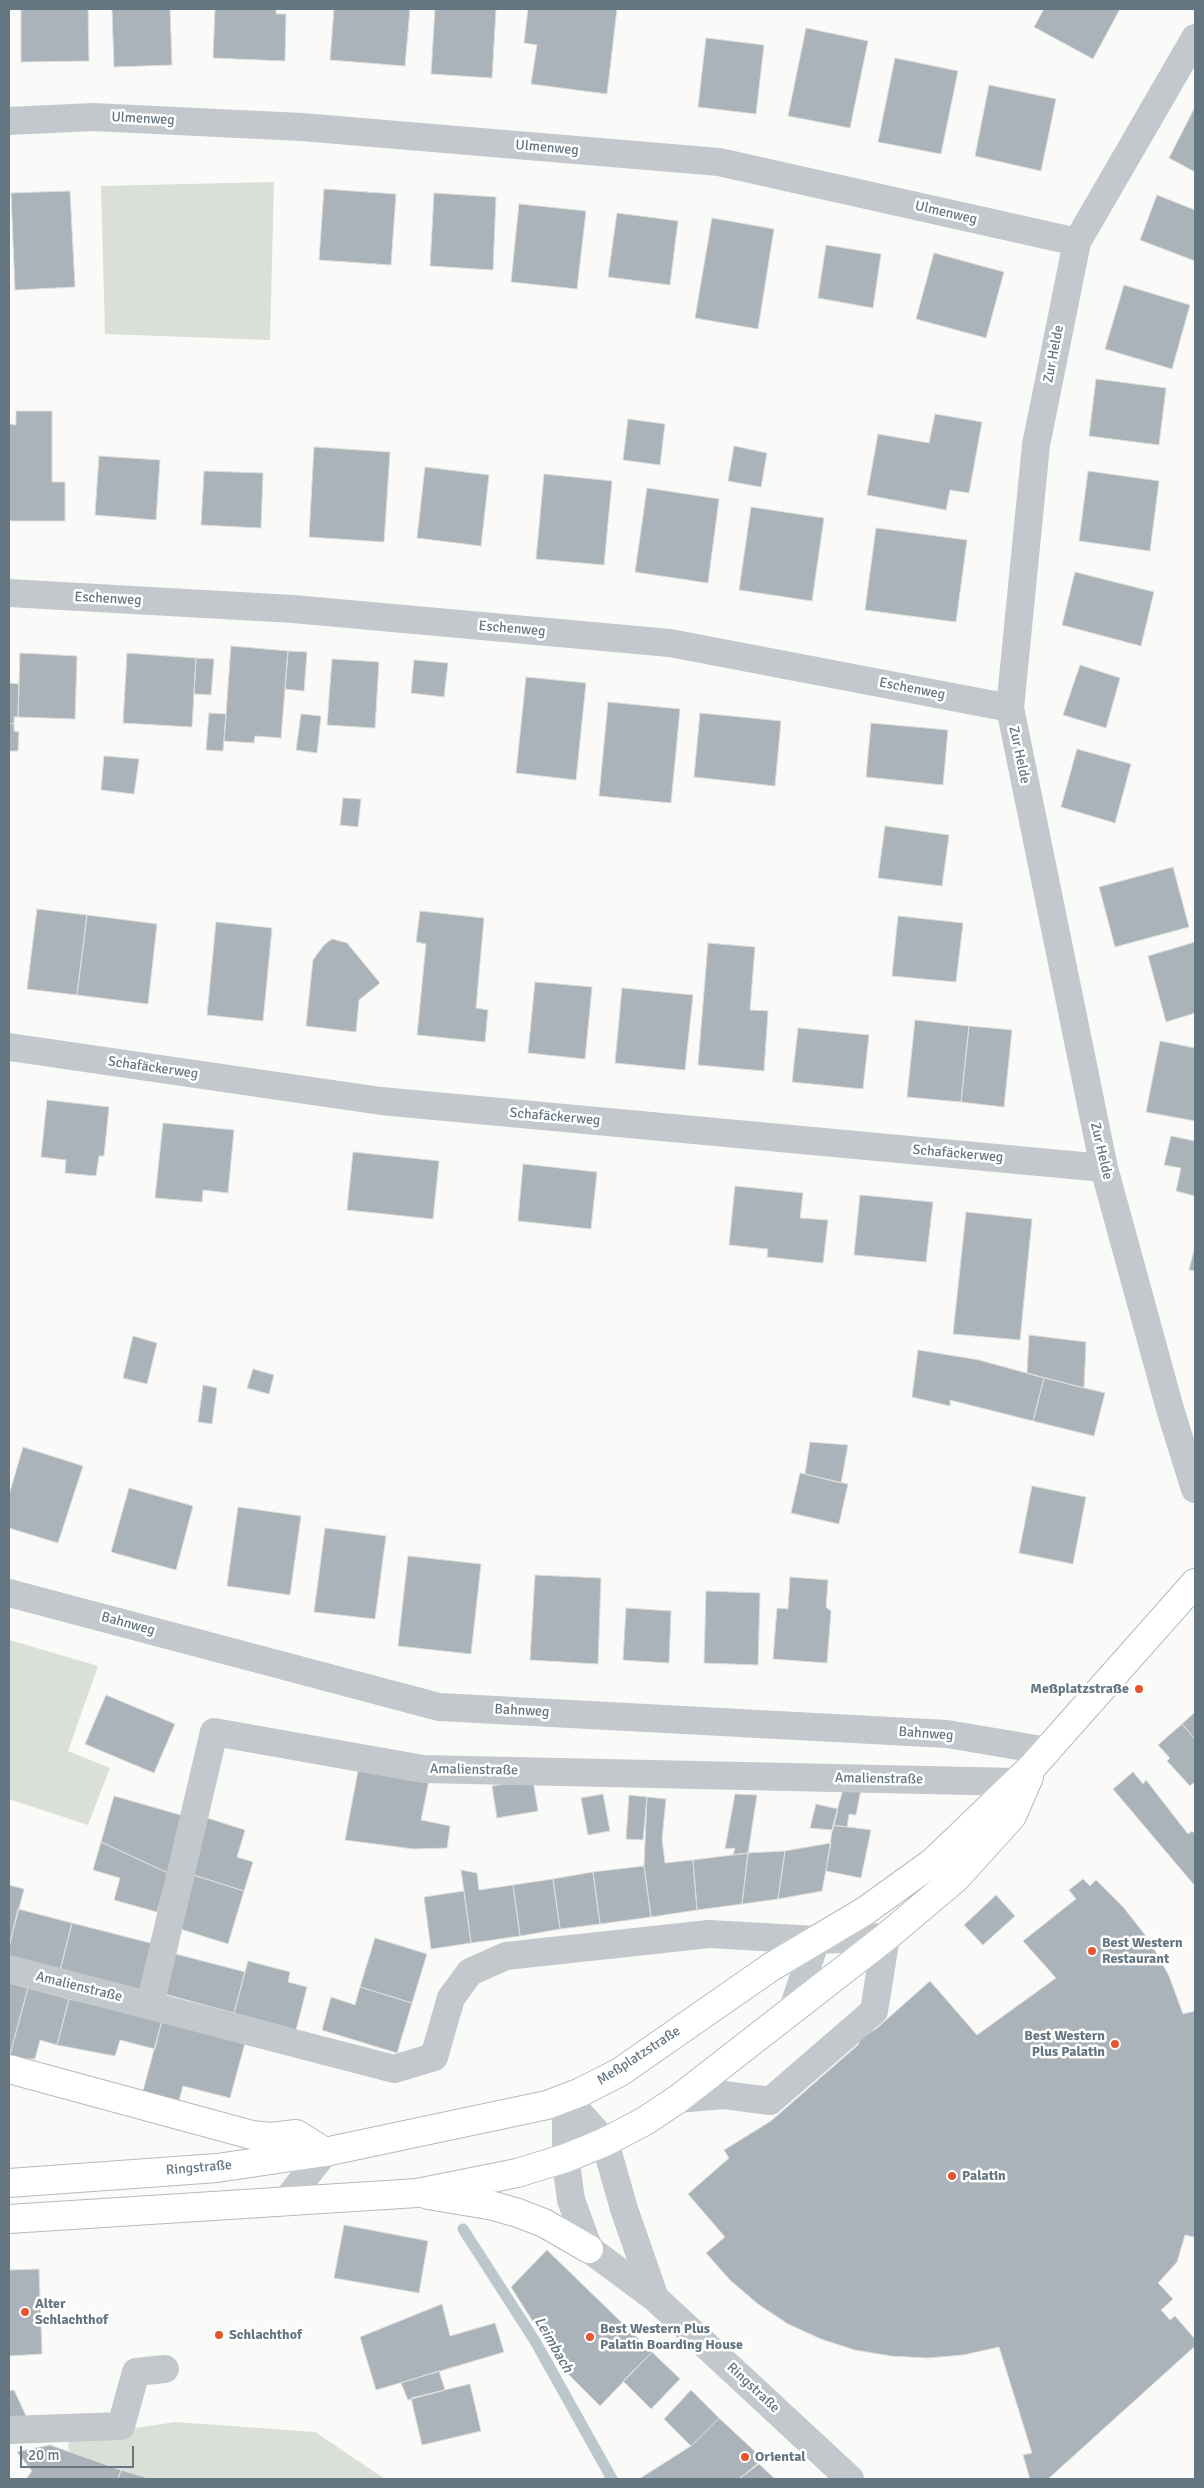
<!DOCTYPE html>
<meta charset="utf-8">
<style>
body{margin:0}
#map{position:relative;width:1204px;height:2488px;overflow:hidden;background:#fafaf8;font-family:Signika,sans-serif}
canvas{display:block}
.frame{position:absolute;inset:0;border:10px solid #657683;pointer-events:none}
.scale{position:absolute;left:20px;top:2446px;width:114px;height:22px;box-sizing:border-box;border:2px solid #657683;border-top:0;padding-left:6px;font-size:15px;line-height:18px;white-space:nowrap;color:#657683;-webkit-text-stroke:4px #fff;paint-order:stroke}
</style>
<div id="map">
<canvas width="1204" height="2488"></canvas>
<div class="frame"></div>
<div class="scale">20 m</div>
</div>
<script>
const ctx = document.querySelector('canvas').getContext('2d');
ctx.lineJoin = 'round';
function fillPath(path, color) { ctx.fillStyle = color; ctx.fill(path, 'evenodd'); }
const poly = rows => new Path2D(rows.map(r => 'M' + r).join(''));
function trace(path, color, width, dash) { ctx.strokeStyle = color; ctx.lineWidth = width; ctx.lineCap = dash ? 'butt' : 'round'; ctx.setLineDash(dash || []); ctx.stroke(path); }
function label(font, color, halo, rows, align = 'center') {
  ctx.font = font + ' Signika,sans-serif'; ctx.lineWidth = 5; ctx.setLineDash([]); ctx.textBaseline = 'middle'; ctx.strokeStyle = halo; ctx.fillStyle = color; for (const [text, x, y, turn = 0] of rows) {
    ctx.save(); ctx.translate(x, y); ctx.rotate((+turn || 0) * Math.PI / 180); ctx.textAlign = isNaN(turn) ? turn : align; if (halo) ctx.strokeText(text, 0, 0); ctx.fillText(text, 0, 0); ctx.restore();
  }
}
const green = poly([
 [274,182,270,340,105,334,101,186],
 [9,1640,98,1666,68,1751,110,1768,88,1825,9,1799],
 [175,2422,315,2432,385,2479,151,2479,70,2454,68,2446,70,2438]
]);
const stream = poly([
 [463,2229,535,2341,612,2479]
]);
const building = poly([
 [21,9,88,9,89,61,21,62,21,9],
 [112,9,170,9,172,65,114,67,112,9],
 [215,9,276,9,276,14,286,14,285,61,213,58,215,9],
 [334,9,410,9,405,66,330,60,334,9],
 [435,9,496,9,492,78,431,74,435,9],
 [528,9,617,9,607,94,531,84,537,45,524,43,528,9],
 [1044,9,1120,9,1093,59,1034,27,1044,9],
 [806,28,868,41,850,128,788,116,806,28],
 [706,38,764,45,756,114,698,107,706,38],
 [895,58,958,71,941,154,878,142,895,58],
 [989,85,1056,99,1041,171,975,156,989,85],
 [1195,107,1195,172,1169,158,1195,107],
 [324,189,396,194,391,265,319,260,324,189],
 [70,191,75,287,15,290,11,193,70,191],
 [434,193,496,197,493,270,430,266,434,193],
 [1157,195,1195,210,1195,261,1140,240,1157,195],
 [519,204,586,211,577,289,511,282,519,204],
 [617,213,678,221,670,285,608,277,617,213],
 [712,218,774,229,758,329,695,318,712,218],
 [826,245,881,254,873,308,818,298,826,245],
 [934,253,1004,272,986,338,916,319,934,253],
 [1124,285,1190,305,1172,369,1105,349,1124,285],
 [1096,379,1166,388,1159,445,1089,436,1096,379],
 [16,411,52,411,52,482,65,482,65,521,9,521,9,424,16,425,16,411],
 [935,414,982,422,969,493,950,490,946,510,867,495,878,434,929,443,935,414],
 [628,419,665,424,660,465,623,460,628,419],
 [734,446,767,453,761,487,728,481,734,446],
 [314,447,390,452,384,542,309,537,314,447],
 [99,456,160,460,156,520,95,515,99,456],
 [425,467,489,475,481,546,417,538,425,467],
 [204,471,263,473,261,528,201,525,204,471],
 [1088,471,1159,481,1150,551,1079,541,1088,471],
 [544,474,612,481,604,565,536,559,544,474],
 [647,488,719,499,708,583,635,572,647,488],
 [751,507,824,518,812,601,739,590,751,507],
 [876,528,967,540,956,622,865,610,876,528],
 [1075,572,1154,592,1141,646,1062,625,1075,572],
 [231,646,288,651,281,738,255,736,254,743,224,741,231,646],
 [288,651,307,652,304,691,285,689,288,651],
 [20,653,77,656,75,719,18,717,20,653],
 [127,653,196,658,192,727,123,723,127,653],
 [196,658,214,659,211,695,194,694,196,658],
 [332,659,379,662,375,728,327,725,332,659],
 [414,660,448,663,444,697,411,693,414,660],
 [1080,665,1120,678,1106,728,1063,715,1080,665],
 [526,677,586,683,576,780,516,773,526,677],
 [9,683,19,684,18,717,14,717,14,724,9,723,9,683],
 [608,702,680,709,671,803,599,796,608,702],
 [209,713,226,714,223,751,206,750,209,713],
 [700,713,781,721,775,786,694,777,700,713],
 [301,714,321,716,317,753,296,750,301,714],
 [9,723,14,724,14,731,19,732,18,751,9,751,9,723],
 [871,723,948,730,943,785,866,777,871,723],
 [1077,749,1131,764,1115,823,1061,807,1077,749],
 [104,756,139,759,134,794,101,790,104,756],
 [343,798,361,799,358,827,340,825,343,798],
 [885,826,949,835,942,886,878,878,885,826],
 [1173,867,1189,927,1115,947,1099,887,1173,867],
 [37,909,87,915,77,995,27,989,37,909],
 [420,911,484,918,476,1008,488,1010,485,1042,417,1035,426,944,416,942,420,911],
 [87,915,157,924,148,1004,77,995,87,915],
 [898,916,963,923,956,982,892,976,898,916],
 [216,922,272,928,263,1021,207,1015,216,922],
 [332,939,347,943,380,983,359,1000,356,1032,306,1026,313,960,324,945,332,939],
 [1195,942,1195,1013,1166,1022,1148,956,1195,942],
 [708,943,755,947,750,1010,768,1011,764,1071,698,1065,708,943],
 [535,982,592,987,585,1059,528,1053,535,982],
 [622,988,693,995,685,1070,615,1063,622,988],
 [915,1020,969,1026,961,1102,907,1097,915,1020],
 [969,1026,1012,1030,1004,1107,961,1102,969,1026],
 [798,1028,869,1035,863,1089,792,1082,798,1028],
 [1160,1041,1195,1048,1195,1121,1146,1112,1160,1041],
 [47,1100,109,1107,104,1156,99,1156,96,1176,65,1173,66,1160,41,1157,47,1100],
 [163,1123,234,1130,228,1193,203,1190,202,1202,155,1198,163,1123],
 [1171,1136,1195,1141,1195,1196,1176,1191,1181,1168,1164,1165,1171,1136],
 [353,1152,439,1161,433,1219,347,1210,353,1152],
 [523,1164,597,1172,591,1229,518,1221,523,1164],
 [735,1186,803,1193,800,1218,828,1220,823,1263,767,1257,768,1249,729,1245,735,1186],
 [860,1195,933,1202,926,1262,854,1255,860,1195],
 [966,1212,1032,1219,1020,1340,953,1334,966,1212],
 [1195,1246,1195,1271,1189,1270,1195,1246],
 [1029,1335,1086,1342,1084,1388,1027,1373,1029,1335],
 [133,1336,157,1343,147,1384,123,1378,133,1336],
 [918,1350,979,1360,1044,1378,1033,1421,950,1400,950,1406,912,1397,918,1350],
 [253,1369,274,1375,269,1394,247,1388,253,1369],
 [1044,1378,1105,1393,1094,1436,1033,1421,1044,1378],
 [203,1385,217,1388,212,1424,198,1422,203,1385],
 [810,1442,848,1445,841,1483,805,1474,810,1442],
 [23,1447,83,1466,58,1543,9,1528,9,1495,23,1447],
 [800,1473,848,1484,839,1524,791,1513,800,1473],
 [1032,1486,1086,1497,1073,1564,1019,1553,1032,1486],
 [129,1488,193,1506,176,1570,111,1552,129,1488],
 [238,1507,301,1516,290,1595,227,1586,238,1507],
 [325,1528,386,1536,375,1619,314,1612,325,1528],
 [408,1556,481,1564,471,1654,398,1646,408,1556],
 [535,1575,601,1578,598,1664,530,1660,535,1575],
 [790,1577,828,1580,826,1607,831,1611,827,1663,773,1659,777,1608,788,1609,790,1577],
 [706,1591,760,1593,758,1665,704,1663,706,1591],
 [626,1608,671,1611,669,1663,623,1660,626,1608],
 [106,1695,175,1724,154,1773,85,1744,106,1695],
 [1195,1712,1195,1739,1182,1724,1195,1712],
 [1182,1724,1195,1739,1195,1786,1193,1783,1190,1786,1167,1761,1170,1758,1158,1745,1182,1724],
 [358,1771,429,1780,421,1820,450,1826,447,1848,414,1849,345,1840,358,1771],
 [1133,1772,1143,1784,1146,1780,1188,1834,1192,1831,1195,1834,1195,1886,1113,1789,1133,1772],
 [533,1780,538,1811,497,1818,492,1786,533,1780],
 [844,1786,861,1789,856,1815,849,1814,847,1827,833,1825,844,1786],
 [603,1794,610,1831,588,1835,581,1798,603,1794],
 [735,1794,757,1795,748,1853,733,1855,735,1848,725,1849,735,1794],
 [629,1795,647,1797,643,1840,626,1839,629,1795],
 [114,1796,184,1816,168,1873,101,1842,114,1796],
 [647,1797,666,1799,662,1839,665,1863,693,1860,697,1910,651,1917,644,1866,647,1797],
 [816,1804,838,1809,833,1830,810,1828,816,1804],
 [204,1817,245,1830,237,1857,253,1862,244,1891,187,1873,204,1817],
 [833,1825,871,1830,861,1878,826,1871,833,1825],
 [101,1842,168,1873,157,1912,114,1900,120,1878,93,1870,101,1842],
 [831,1843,822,1891,778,1899,785,1851,831,1843],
 [785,1851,778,1899,742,1904,748,1853,785,1851],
 [748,1853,742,1904,697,1910,693,1860,748,1853],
 [644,1866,651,1917,600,1924,593,1872,644,1866],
 [461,1870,477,1873,479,1890,513,1885,520,1936,471,1943,461,1870],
 [593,1872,600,1924,560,1929,553,1879,593,1872],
 [187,1873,244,1891,228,1944,171,1926,187,1873],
 [553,1879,560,1929,520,1936,513,1885,553,1879],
 [1083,1879,1090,1886,1096,1880,1124,1908,1149,1940,1169,1976,1183,2014,1195,2011,1195,2235,1194,2237,1185,2235,1177,2262,1158,2283,1173,2299,1161,2310,1170,2320,1175,2316,1195,2339,1195,2346,1048,2479,1030,2479,1023,2455,1032,2453,999,2347,963,2355,927,2358,891,2356,855,2350,821,2339,788,2324,758,2304,730,2280,706,2253,725,2237,688,2194,729,2158,724,2150,771,2121,859,2044,857,2040,876,2029,930,1981,977,2035,1056,1978,1023,1941,1076,1899,1069,1890,1083,1879],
 [9,1885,24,1889,9,1947,9,1885],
 [464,1891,471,1943,431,1949,424,1897,464,1891],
 [996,1895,1015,1916,983,1945,964,1925,996,1895],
 [18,1909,72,1923,60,1971,9,1957,9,1947,18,1909],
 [72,1923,158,1945,145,1993,60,1971,72,1923],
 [375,1938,427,1954,412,2003,360,1987,375,1938],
 [168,1952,245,1972,234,2013,157,1992,168,1952],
 [248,1961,290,1972,288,1982,307,1987,296,2030,234,2013,248,1961],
 [9,1983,28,1988,9,2058,9,1983],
 [360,1987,412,2003,397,2053,322,2030,331,1997,355,2005,360,1987],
 [28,1988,69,1999,57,2045,40,2040,35,2059,9,2058,28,1988],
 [69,1999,162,2020,155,2049,120,2040,115,2056,57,2045,69,1999],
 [162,2020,245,2043,230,2098,183,2086,179,2101,143,2091,162,2020],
 [344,2225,428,2241,419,2293,334,2278,344,2225],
 [547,2250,652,2352,600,2406,563,2369,511,2287,547,2250],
 [39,2269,42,2354,9,2356,9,2270,39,2269],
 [442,2304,450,2336,495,2323,504,2352,376,2390,360,2337,442,2304],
 [652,2352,680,2379,651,2409,623,2381,652,2352],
 [439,2371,445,2390,408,2400,401,2383,439,2371],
 [470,2384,481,2431,422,2445,411,2398,470,2384],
 [14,2390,27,2418,9,2421,9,2391,14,2390],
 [691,2390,719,2418,691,2446,664,2419,691,2390],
 [719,2418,763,2459,739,2479,639,2479,691,2446,719,2418],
 [50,2445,121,2470,118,2479,26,2479,32,2471,17,2452,50,2445],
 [759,2464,775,2479,739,2479,759,2464],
 [121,2470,151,2479,118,2479,121,2470]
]);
const minor = poly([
 [1195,38,1077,242,1036,445,1010,708,1104,1168,1170,1409,1195,1489],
 [9,121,93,117,302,127,719,162,1077,242],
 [9,593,293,609,670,643,1010,708],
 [9,1047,381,1101,1104,1168],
 [9,1593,439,1707,947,1734,1048,1751],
 [9,1969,394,2069,434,2057,451,1998,470,1972,506,1956,709,1934,816,1940,886,1937,874,2011,770,2101,724,2095,678,2099],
 [150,2005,214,1732,423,1769,1017,1782],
 [793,2009,816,1940],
 [566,2098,566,2158,568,2178,571,2200,589,2249,655,2298,850,2479],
 [566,2098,605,2142,624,2209,655,2298],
 [285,2202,325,2152],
 [9,2430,121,2426,136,2372,165,2369]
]);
const major = poly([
 [9,2069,252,2135,271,2137,296,2134,325,2152],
 [9,2183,217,2168,325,2152,547,2105,581,2092,620,2072,771,1967,865,1911,933,1862,1033,1766,1195,1583],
 [428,2195,494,2206,518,2213,544,2223,589,2249],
 [9,2219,417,2193,517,2173,566,2158,605,2142,645,2121,678,2099,886,1937,956,1878,1012,1816,1029,1777]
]);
const markers = [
 [1139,1689,5,"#e4572e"],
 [1092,1951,5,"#e4572e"],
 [1115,2044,5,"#e4572e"],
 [952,2176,5,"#e4572e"],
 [25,2312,5,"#e4572e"],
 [219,2335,5,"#e4572e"],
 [590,2337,5,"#e4572e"],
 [745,2457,5,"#e4572e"]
];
const streetNames = [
 ["Ulmenweg",143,119,3],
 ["Ulmenweg",547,148,5],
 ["Ulmenweg",946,213,13],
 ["Zur Helde",1054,354,-79],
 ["Eschenweg",108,599,3],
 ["Eschenweg",512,629,5],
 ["Eschenweg",912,689,11],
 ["Zur Helde",1019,755,78],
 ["Schafäckerweg",153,1068,8],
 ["Schafäckerweg",555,1117,5],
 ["Zur Helde",1101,1151,77],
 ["Schafäckerweg",958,1154,5],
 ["Bahnweg",128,1624,15],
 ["Bahnweg",522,1711,3],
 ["Bahnweg",926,1734,4],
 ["Amalienstraße",474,1770,1],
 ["Amalienstraße",879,1779,1],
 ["Amalienstraße",79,1987,14],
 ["Meßplatzstraße",639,2056,-33],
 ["Ringstraße",199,2168,-5],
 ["Ringstraße",753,2388,43]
];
const poiNames = [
 ["Meßplatzstraße",1129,1689,"right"],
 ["Best Western",1102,1943],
 ["Restaurant",1102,1959],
 ["Best Western",1105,2036,"right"],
 ["Plus Palatin",1105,2052,"right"],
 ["Palatin",962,2176],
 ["Alter",35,2304],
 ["Schlachthof",35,2320],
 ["Best Western Plus",600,2329],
 ["Palatin Boarding House",600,2345],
 ["Schlachthof",229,2335],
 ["Oriental",755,2457]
];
const waterNames = [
 ["Leimbach",553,2345,60]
];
fillPath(green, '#dadfd7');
trace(stream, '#bbc7cb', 11);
fillPath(building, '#aab3b9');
trace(building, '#dcdcda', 1);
trace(major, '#b5babe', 30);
trace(minor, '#c3c8cc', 28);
trace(major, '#fff', 28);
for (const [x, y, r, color] of markers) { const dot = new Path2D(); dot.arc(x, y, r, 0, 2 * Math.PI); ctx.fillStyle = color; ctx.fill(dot); trace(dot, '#fff', 2); }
label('14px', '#657683', '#fff', streetNames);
label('bold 14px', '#657683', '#fff', poiNames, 'left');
label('italic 15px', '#60757c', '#fff', waterNames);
</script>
